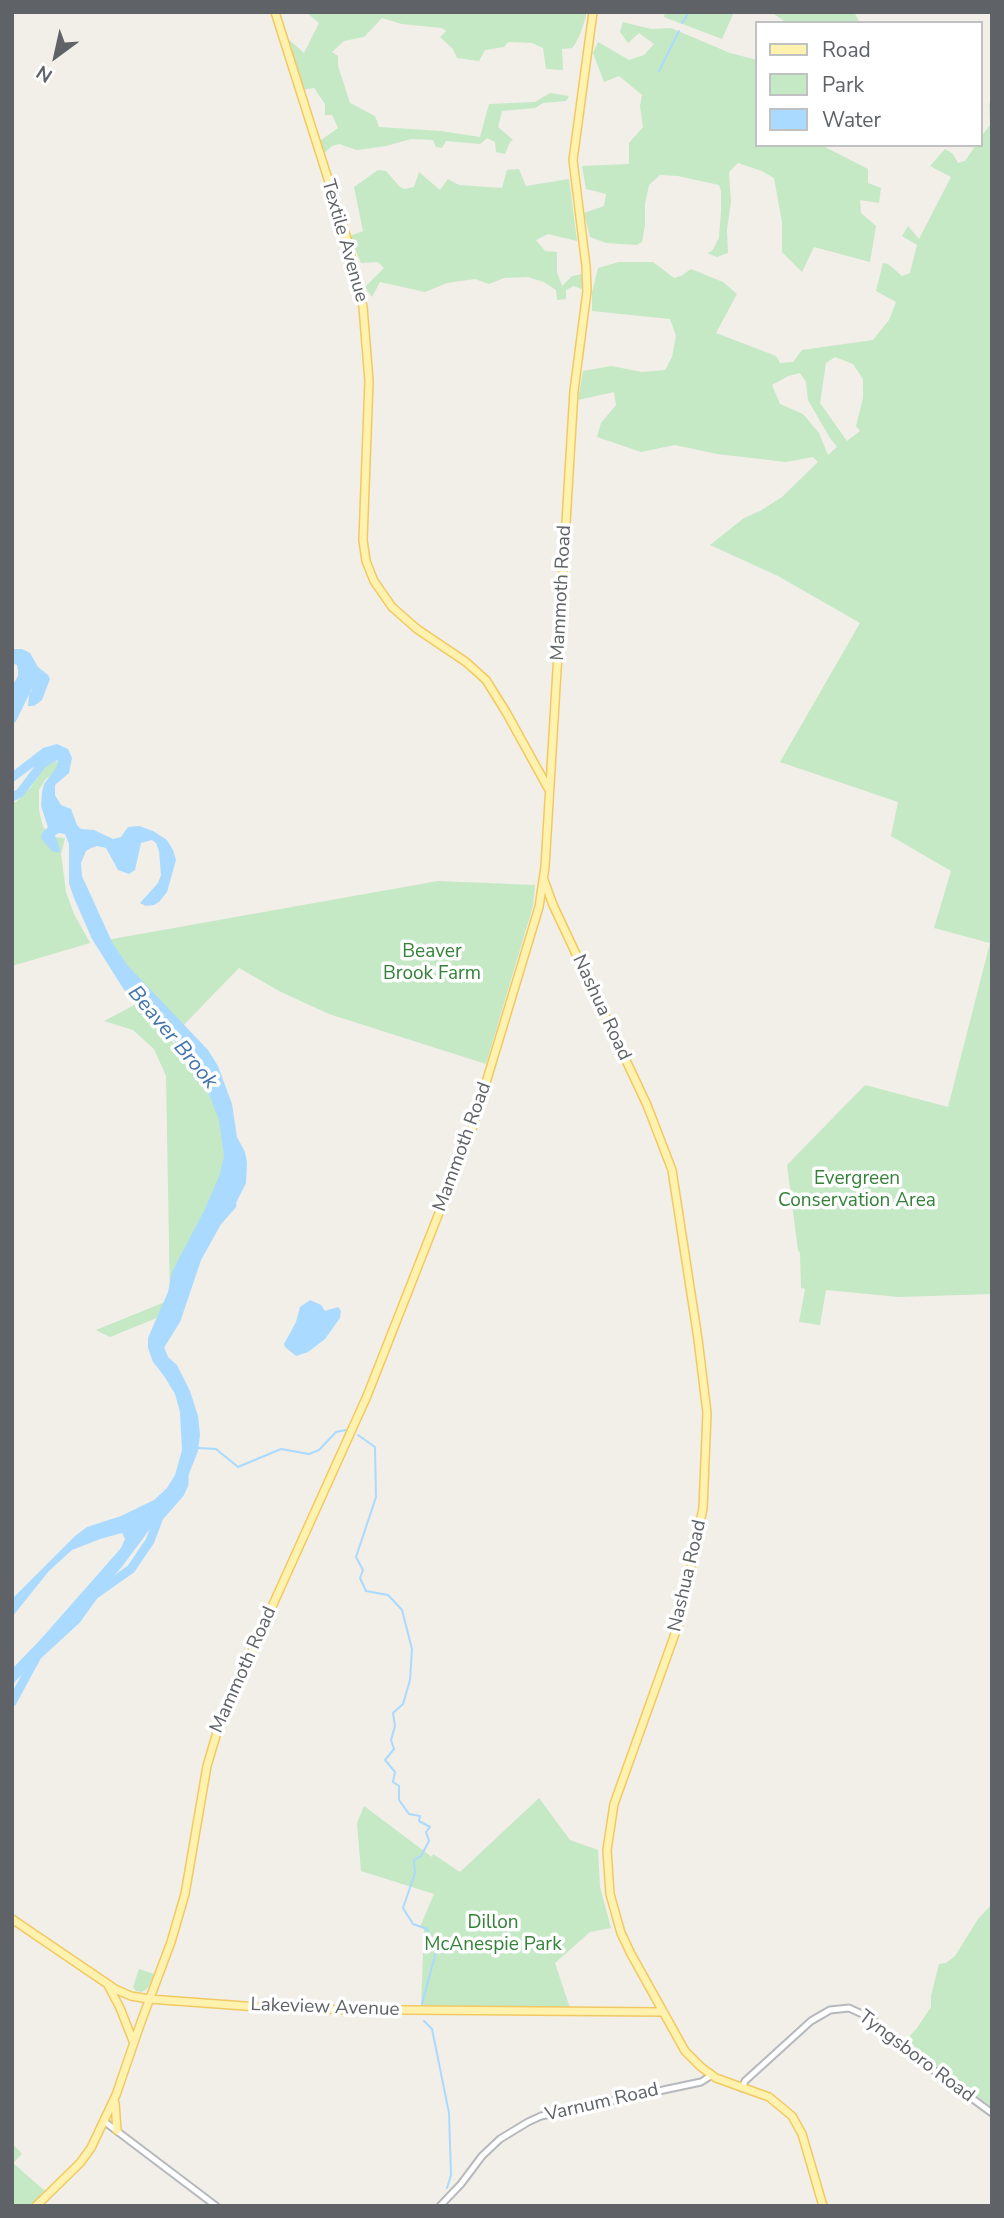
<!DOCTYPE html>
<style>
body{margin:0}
#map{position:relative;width:1004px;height:2218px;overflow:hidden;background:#f1efe8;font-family:"Nunito Sans",sans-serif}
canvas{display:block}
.frame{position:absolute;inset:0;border:14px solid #5f6368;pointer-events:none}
.legend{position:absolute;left:755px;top:21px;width:228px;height:126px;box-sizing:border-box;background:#fff;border:2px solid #bfc1c3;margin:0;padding:9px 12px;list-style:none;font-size:21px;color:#5f6368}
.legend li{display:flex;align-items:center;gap:14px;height:35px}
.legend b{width:35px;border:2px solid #bfc1c3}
.north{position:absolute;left:21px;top:21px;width:70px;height:70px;-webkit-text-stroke:5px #fff;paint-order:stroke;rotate:213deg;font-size:19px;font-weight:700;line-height:28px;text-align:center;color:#5f6368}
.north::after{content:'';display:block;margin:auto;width:24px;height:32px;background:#5f6368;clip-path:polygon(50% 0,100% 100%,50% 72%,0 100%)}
</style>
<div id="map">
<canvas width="1004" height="2218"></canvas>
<div class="frame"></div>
<ul class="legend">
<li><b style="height:9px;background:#fff2af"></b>Road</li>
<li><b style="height:19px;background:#c5e8c5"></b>Park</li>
<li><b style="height:19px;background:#aadaff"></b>Water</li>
</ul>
<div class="north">N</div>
</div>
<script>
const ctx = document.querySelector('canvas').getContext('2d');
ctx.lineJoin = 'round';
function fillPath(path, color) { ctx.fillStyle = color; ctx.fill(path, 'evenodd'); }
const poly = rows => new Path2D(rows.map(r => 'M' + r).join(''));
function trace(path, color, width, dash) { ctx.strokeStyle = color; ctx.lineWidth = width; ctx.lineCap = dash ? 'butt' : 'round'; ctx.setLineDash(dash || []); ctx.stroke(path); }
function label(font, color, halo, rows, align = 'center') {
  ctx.font = font + ' "Nunito Sans",sans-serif'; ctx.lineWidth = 7; ctx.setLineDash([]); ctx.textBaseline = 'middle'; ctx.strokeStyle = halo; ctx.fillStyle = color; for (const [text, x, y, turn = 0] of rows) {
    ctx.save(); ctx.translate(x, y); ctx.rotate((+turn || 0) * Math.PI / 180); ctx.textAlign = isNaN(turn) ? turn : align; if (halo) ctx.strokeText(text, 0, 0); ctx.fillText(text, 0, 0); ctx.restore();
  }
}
const green = poly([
 [306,12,587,12,581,32,575,44,572,48,562,49,563,70,546,69,543,48,532,43,508,42,504,47,485,50,479,61,457,58,453,49,440,37,446,31,442,28,402,24,382,18,364,37,344,41,332,52,338,56,338,66,350,103,375,116,379,127,441,131,480,137,489,104,535,102,550,93,569,96,566,101,543,103,535,108,502,111,498,127,513,140,510,142,505,154,496,152,495,142,487,138,480,144,446,141,442,148,436,147,433,140,411,139,386,146,357,150,339,144,332,146,323,154,317,143,338,128,332,115,325,115,325,104,314,88,302,90,288,39,304,53,319,23],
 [665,12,734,12,722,39,664,17],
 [771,12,854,12,860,23,787,23],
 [623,22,651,29,671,28,730,53,757,60,757,145,821,145,868,169,868,183,881,188,879,203,860,200,861,213,876,226,870,262,814,247,802,272,782,252,782,222,774,178,762,171,738,163,729,172,731,202,727,230,728,253,717,257,707,253,712,251,719,238,721,212,721,191,719,185,678,176,660,175,649,185,645,204,645,225,642,242,637,245,606,243,590,237,584,213,604,206,606,194,586,189,582,166,629,164,629,143,643,127,640,106,642,95,619,76,604,82,593,53,598,42,629,60,644,55,654,44,639,33,628,43,620,32],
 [992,99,992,1294,899,1297,826,1290,820,1325,799,1322,805,1289,801,1288,800,1253,798,1250,787,1165,865,1085,948,1107,990,943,934,928,951,871,891,836,898,802,780,762,860,623,778,576,710,545,744,518,760,511,782,497,818,462,813,457,786,462,717,454,675,445,641,452,597,437,601,423,616,405,614,392,578,400,583,371,611,366,642,372,665,370,672,357,676,336,670,319,592,311,592,293,598,268,619,262,653,262,674,278,681,276,691,269,723,282,737,294,716,333,776,356,780,363,793,362,802,350,873,340,889,320,896,302,876,291,883,263,888,264,902,276,910,273,917,245,902,236,908,226,919,239,951,177,930,166,945,149,953,154,958,163,965,161,976,145,981,145,981,137,990,125,989,104],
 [835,357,853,364,863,379,863,398,856,426,860,431,847,441,820,403,826,363],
 [800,373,806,382,808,400,830,438,837,447,828,455,819,433,803,414,780,404,772,385,788,376],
 [519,169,526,186,569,179,577,241,548,234,536,240,545,251,557,252,557,272,562,286,572,276,582,274,584,290,574,286,566,290,566,299,557,300,556,290,544,282,528,277,504,278,489,284,475,279,447,283,425,292,380,282,372,297,365,287,384,268,378,262,361,263,350,236,363,231,354,187,378,170,386,171,400,187,405,189,414,187,419,172,440,190,448,179,459,185,502,188,507,170],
 [56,761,60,764,58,769,45,780,39,790,39,810,43,827,54,837,65,838,61,854,66,892,74,914,90,943,12,966,12,803,16,802,31,787,45,766],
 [438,881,535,885,533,906,486,1064,329,1014,281,992,239,968,173,1036,101,941],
 [140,1002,163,1032,206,1077,226,1121,234,1184,199,1237,174,1311,110,1337,96,1330,170,1300,166,1076,154,1049,133,1030,104,1021],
 [539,1798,570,1840,598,1850,600,1887,611,1928,590,1932,555,1963,570,2008,421,2007,424,1929,420,1927,434,1894,361,1871,357,1823,364,1806,432,1857,433,1854,460,1872],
 [992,1904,992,2107,904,2042,917,2028,931,2007,931,1996,939,1964,946,1963,955,1956,978,1919],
 [139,1969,154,1974,148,1988,142,1992,136,1991,133,1987],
 [12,2143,22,2154,13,2163,45,2191,30,2206,12,2206]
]);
const water = poly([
 [12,649,22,649,30,653,38,667,48,675,50,679,42,700,34,706,28,706,29,694,32,690,30,685,25,686,20,695,12,710,12,686,18,676,18,670,17,665,12,663],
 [57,744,68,749,72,758,69,773,55,785,55,795,61,805,71,809,77,825,81,829,94,830,113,839,121,837,128,827,139,826,153,831,167,840,173,850,176,860,167,892,159,902,154,905,146,906,140,903,158,883,161,875,159,851,156,843,152,840,141,843,135,870,129,874,118,870,106,848,97,846,91,848,86,851,81,863,82,876,113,944,128,966,208,1050,218,1066,232,1104,237,1137,245,1152,247,1162,246,1183,236,1203,211,1225,202,1244,190,1279,163,1338,164,1347,168,1357,177,1365,190,1391,198,1416,200,1435,198,1451,187,1479,121,1568,12,1685,12,1669,41,1639,121,1548,125,1539,122,1533,100,1539,72,1550,49,1571,12,1617,12,1599,75,1536,87,1527,121,1516,154,1500,167,1488,175,1475,182,1450,180,1412,175,1394,164,1376,153,1362,148,1348,148,1338,168,1292,172,1272,205,1209,220,1174,224,1156,219,1120,207,1089,175,1042,126,993,92,939,74,898,69,883,69,844,65,834,59,833,55,835,60,849,59,853,52,851,41,838,42,833,48,827,41,806,42,792,44,784,56,768,58,762,57,756,50,757,32,768,12,783,12,772,43,748],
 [310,1300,321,1305,325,1311,338,1307,341,1311,340,1318,325,1339,308,1352,296,1356,285,1347,284,1344,296,1322,300,1307]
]);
const stream = poly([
 [682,23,689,12],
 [659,71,679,31],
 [358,1435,375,1447,376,1497,356,1557,363,1570,360,1578,366,1591,388,1595,402,1610,412,1649,410,1680,403,1704,393,1713,395,1726,391,1740,394,1749,385,1760,395,1772,393,1782,399,1786,399,1800,409,1814,420,1816,419,1821,430,1827,426,1832,429,1841,421,1856,414,1860,415,1873,403,1908,413,1924,427,1929,430,1946,436,1952,422,2004],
 [198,1448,216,1449,238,1467,281,1449,309,1454,319,1450,336,1432,346,1430],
 [424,2021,432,2029,449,2113,451,2175,447,2188]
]);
const river = poly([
 [12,719,33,676],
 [12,797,20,793,42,764,55,756,61,756,62,759],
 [158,1349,176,1320,197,1258,217,1222,232,1205],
 [12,1702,37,1656,76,1620,94,1595,131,1569,150,1541,159,1517,180,1493,184,1484,184,1475]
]);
const minor = poly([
 [742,2088,745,2081,811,2021,830,2010,849,2008,871,2018,902,2047,992,2113],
 [105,2122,216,2206],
 [440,2206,461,2184,482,2156,500,2139,528,2122,541,2116,701,2082,712,2075]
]);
const major = poly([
 [275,12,348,242,363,307,369,381,363,540,366,561,374,581,392,607,417,629,466,662,486,680,506,712,548,788],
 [544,880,553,905,647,1105,672,1170,698,1339,707,1413,703,1508,694,1553,681,1617,614,1804,607,1850,610,1894,621,1933,631,1954,685,2051,701,2067,716,2078,769,2097,792,2116,802,2134,823,2206],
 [12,1919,115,1989,131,1996,149,1999,286,2009,662,2012],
 [108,1985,120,2008,133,2041],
 [115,2103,117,2130],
 [36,2206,80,2163,91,2148,116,2095,141,2022,171,1942,185,1894,207,1766,220,1722,367,1396,472,1129,539,907,545,867,574,391,587,291,586,266,573,160,593,12]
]);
const streetNames = [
 ["Textile Avenue",344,241,74],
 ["Mammoth Road",562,593,-87],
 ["Nashua Road",601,1008,65],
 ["Mammoth Road",463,1147,-70],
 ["Nashua Road",688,1576,-77],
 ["Mammoth Road",244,1670,-66],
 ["Lakeview Avenue",325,2008,2],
 ["Tyngsboro Road",916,2057,37],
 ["Varnum Road",602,2103,-13]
];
const parkNames = [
 ["Beaver",432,952],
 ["Brook Farm",432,974],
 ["Evergreen",857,1179],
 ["Conservation Area",857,1201],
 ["Dillon",493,1923],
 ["McAnespie Park",493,1945]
];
const waterNames = [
 ["Beaver Brook",172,1038,50]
];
fillPath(green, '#c5e8c5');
fillPath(water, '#aadaff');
trace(stream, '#aadaff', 2);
trace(river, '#aadaff', 9);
trace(minor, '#b5b8bc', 9);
trace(major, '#f2c960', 10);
trace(minor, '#fff', 5);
trace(major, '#fff2af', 7);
label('19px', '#5f6368', '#fff', streetNames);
label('19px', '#348238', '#fff', parkNames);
label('italic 21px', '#4174aa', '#fff', waterNames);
</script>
